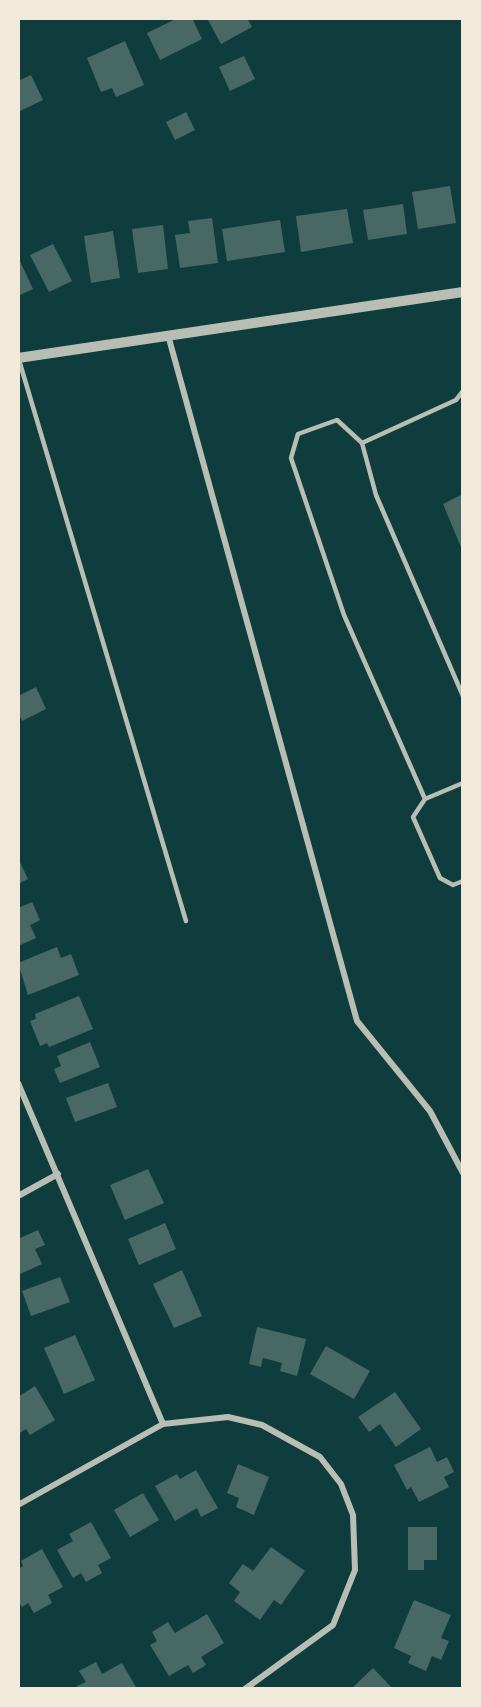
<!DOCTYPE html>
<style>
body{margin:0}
#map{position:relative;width:481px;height:1707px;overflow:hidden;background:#0f3d3e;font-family:"PT Sans Narrow",sans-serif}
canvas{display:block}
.frame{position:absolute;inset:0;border:20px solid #f1e9da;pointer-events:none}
</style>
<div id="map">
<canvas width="481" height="1707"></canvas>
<div class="frame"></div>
</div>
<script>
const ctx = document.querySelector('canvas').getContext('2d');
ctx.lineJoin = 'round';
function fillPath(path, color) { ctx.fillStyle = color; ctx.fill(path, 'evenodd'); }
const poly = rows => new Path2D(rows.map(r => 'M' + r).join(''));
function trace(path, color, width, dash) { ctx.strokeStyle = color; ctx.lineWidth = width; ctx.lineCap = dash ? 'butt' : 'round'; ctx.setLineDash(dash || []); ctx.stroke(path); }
const building = poly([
 [178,18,192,18,202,39,160,60,147,33],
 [207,18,247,18,252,27,221,44],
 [125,41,144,85,116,97,112,88,101,92,87,58],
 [244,56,255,79,230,91,219,67],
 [31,75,43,100,18,112,18,81],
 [186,112,195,130,175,140,166,122],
 [450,186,456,223,418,229,412,192],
 [403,204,407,234,368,240,363,210],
 [347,209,353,243,301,252,296,216],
 [212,218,218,263,180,268,175,235,190,233,188,221],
 [280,220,285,252,227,261,222,229],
 [163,225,168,269,138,273,132,229],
 [113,231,120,278,91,283,84,236],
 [53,244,72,281,49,292,30,255],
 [18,257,33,289,18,296],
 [463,494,463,552,443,504],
 [36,687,46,709,22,721,18,713,18,696],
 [18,858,28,879,18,884],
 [32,902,40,920,30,925,36,938,18,946,18,908],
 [57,947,61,958,71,954,79,975,28,995,18,963],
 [79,996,93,1029,49,1047,47,1043,40,1046,30,1021,36,1019,35,1014],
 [90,1042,100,1067,60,1083,54,1069,61,1066,57,1056],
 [108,1083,117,1107,75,1122,66,1098],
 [148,1169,164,1203,125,1220,110,1185],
 [165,1223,176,1249,139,1265,128,1239],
 [38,1230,45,1245,35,1249,42,1264,18,1275,18,1239],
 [182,1270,202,1316,174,1328,153,1284],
 [60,1277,70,1302,31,1316,22,1291],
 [257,1327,306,1339,297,1376,280,1371,282,1363,263,1358,261,1367,249,1364],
 [75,1335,95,1380,64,1394,44,1348],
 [326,1346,370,1371,354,1399,310,1374],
 [35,1386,55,1420,30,1435,26,1429,18,1434,18,1397],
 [395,1392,421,1429,396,1447,380,1424,369,1432,358,1417],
 [430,1447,437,1462,447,1457,454,1472,444,1477,449,1487,419,1502,411,1487,407,1490,394,1465],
 [238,1464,269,1477,254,1515,236,1507,239,1498,227,1493],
 [196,1470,218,1508,201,1517,197,1508,175,1521,155,1486,177,1474,180,1479],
 [143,1493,159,1520,130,1537,114,1510],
 [91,1522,111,1558,98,1565,102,1573,86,1582,81,1573,73,1578,57,1550,73,1541,69,1534],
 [408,1527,437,1527,437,1560,424,1560,424,1570,408,1570],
 [271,1547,305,1571,281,1605,274,1600,260,1620,234,1601,240,1592,229,1583,243,1564,253,1571],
 [42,1549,63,1587,48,1595,52,1603,34,1613,28,1603,22,1607,18,1601,18,1569,23,1566,21,1561],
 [414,1600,451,1615,441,1638,449,1641,441,1660,432,1656,426,1671,408,1663,411,1656,394,1648],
 [207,1614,224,1643,201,1657,206,1665,193,1673,188,1665,169,1676,150,1645,157,1641,152,1632,168,1622,175,1633],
 [96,1662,102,1674,122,1663,137,1689,78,1689,77,1686,86,1682,79,1671],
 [373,1668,393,1689,351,1689]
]);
const service = poly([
 [19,360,186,921],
 [362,443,376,495,463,696],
 [463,783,425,799,413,817,440,878,453,885,463,881],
 [425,799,344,615,291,458,298,434,337,420,362,443,456,400,463,391]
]);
const minor = poly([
 [168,335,357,1021,430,1111,463,1173],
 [18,1083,163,1424],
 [18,1196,58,1174],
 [18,1505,163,1424,228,1417,262,1425,320,1457,341,1484,353,1515,355,1570,333,1625,245,1689]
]);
const tertiary = poly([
 [18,358,463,292]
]);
fillPath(building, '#486865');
trace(service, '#b8beb3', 4.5);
trace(minor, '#b8beb3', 6);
trace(tertiary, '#b8beb3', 10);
</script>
